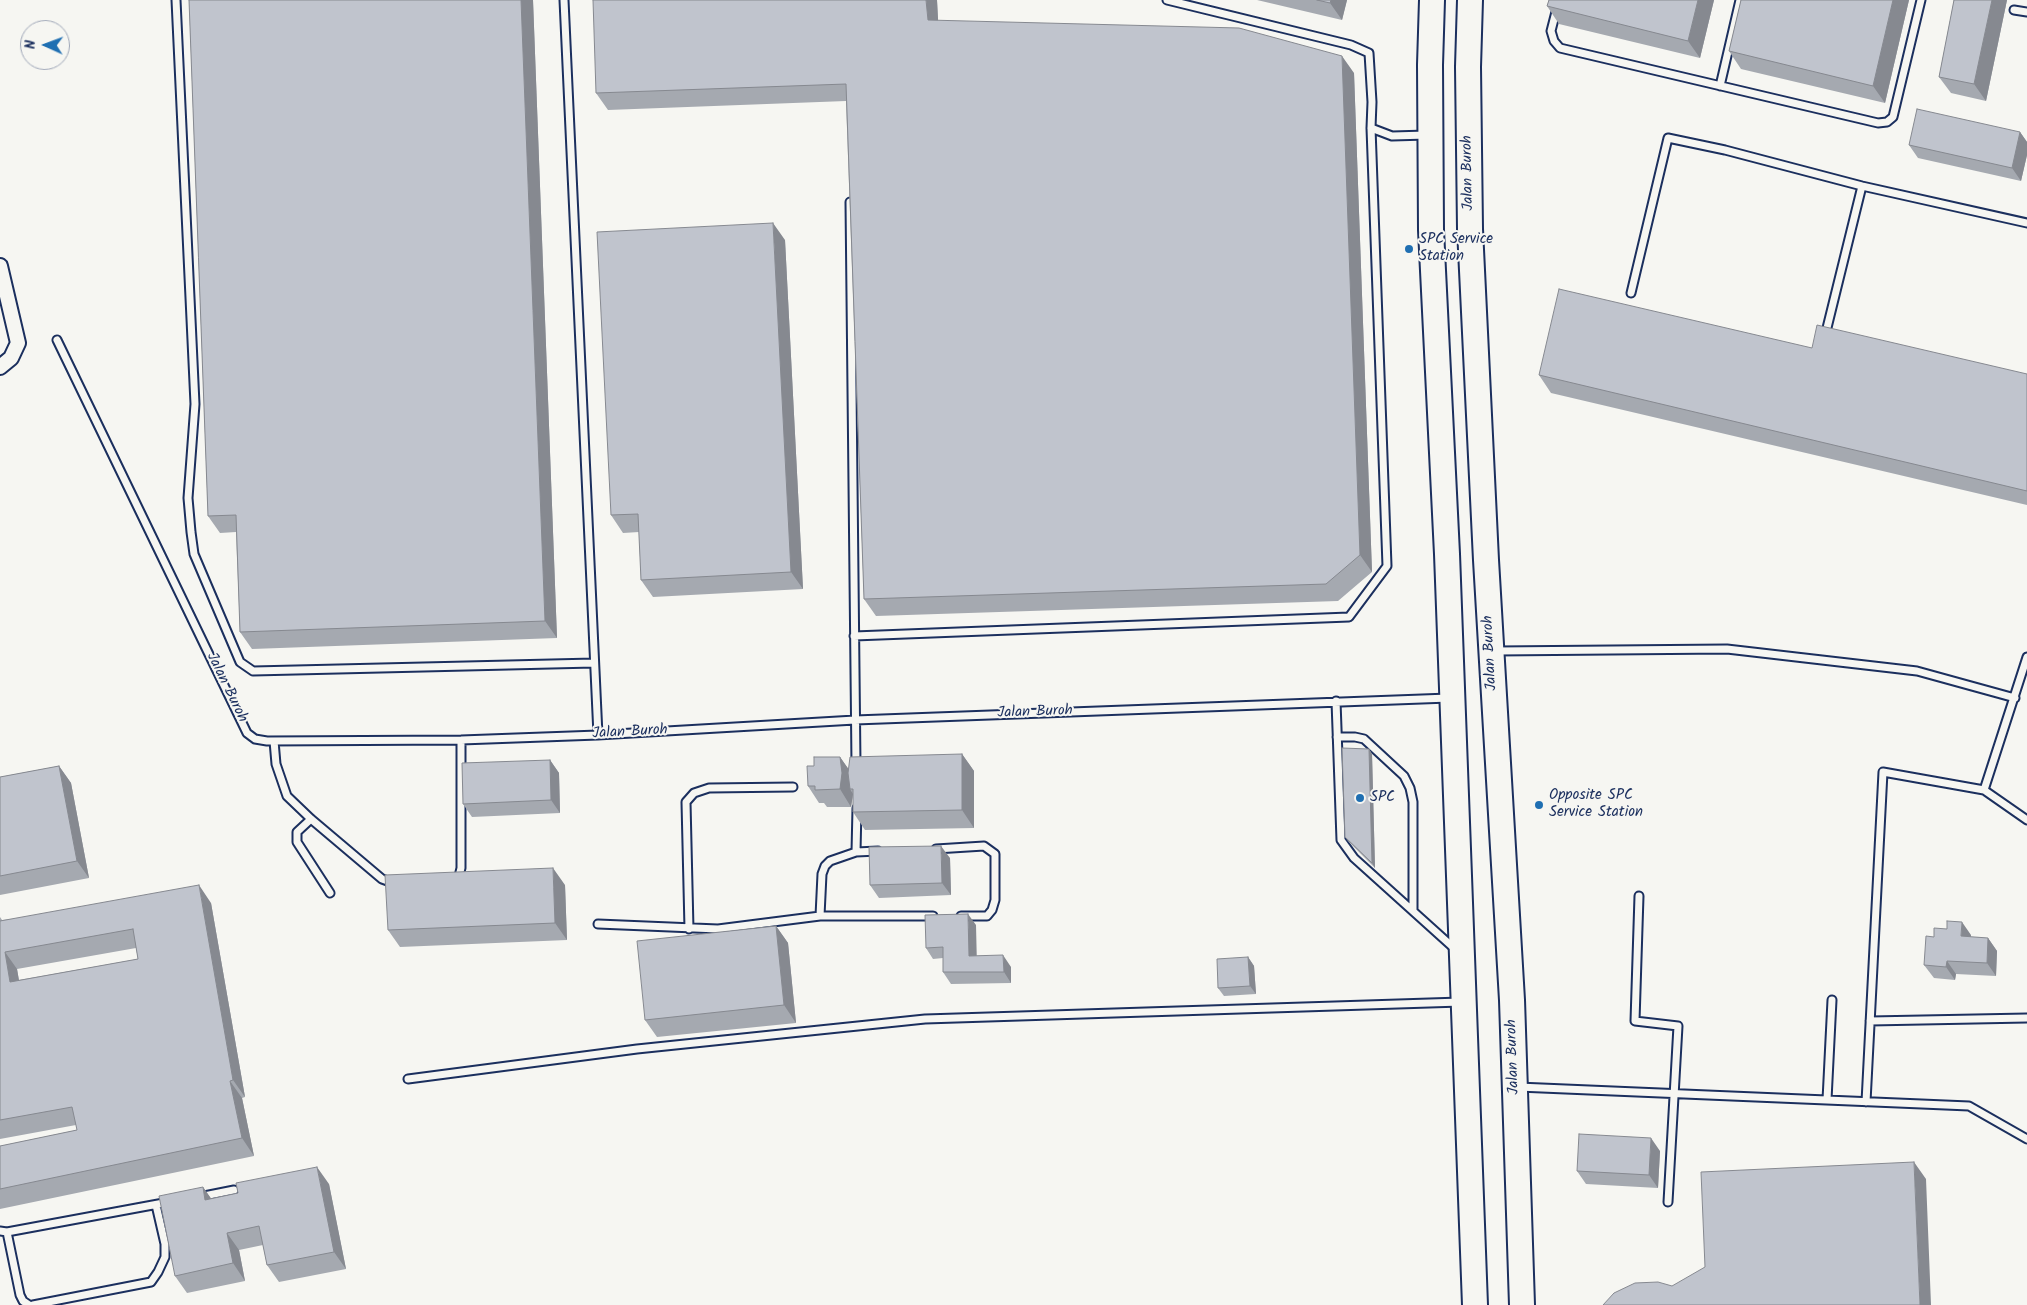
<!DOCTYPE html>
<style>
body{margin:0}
#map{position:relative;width:2027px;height:1305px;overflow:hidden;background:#f6f6f2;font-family:Kalam,sans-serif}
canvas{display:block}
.north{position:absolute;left:20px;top:20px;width:50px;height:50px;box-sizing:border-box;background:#f6f6f2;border:1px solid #9ea6b7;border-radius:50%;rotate:272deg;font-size:14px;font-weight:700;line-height:20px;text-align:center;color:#1b2f5e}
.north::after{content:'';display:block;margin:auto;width:18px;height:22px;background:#1f6fb2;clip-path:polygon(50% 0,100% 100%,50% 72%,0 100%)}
</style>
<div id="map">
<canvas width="2027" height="1305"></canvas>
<div class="north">N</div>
</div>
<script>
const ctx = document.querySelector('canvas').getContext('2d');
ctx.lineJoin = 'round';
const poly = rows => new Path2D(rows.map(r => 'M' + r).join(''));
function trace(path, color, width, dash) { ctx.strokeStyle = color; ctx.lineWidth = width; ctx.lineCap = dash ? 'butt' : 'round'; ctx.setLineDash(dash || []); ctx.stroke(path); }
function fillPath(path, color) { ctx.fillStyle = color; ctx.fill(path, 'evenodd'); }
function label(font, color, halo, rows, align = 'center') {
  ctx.font = font + ' Kalam,sans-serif'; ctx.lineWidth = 4; ctx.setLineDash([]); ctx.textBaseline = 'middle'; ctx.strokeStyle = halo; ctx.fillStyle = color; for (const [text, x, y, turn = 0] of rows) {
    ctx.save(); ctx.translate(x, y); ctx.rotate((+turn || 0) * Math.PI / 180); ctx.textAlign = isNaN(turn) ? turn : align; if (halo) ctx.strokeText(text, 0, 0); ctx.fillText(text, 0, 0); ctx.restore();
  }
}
const service = poly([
 [176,0,195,404,188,498,191,532,194,554,240,662,253,671,594,663],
 [564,0,598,735],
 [1559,0,1551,31,1554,41,1560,48,1878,123,1887,122,1893,117,1921,0],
 [2014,10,2027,12],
 [1720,86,1740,0],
 [1371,128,1392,136,1427,135],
 [850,202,856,764],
 [1631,293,1668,138,1725,150,1862,186,2027,223],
 [1825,336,1862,186],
 [57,340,247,733,255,739,267,741,461,740,598,735,855,720,1449,698],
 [854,636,1349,617,1387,566,1371,128,1372,102,1369,53,1351,45,1167,0],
 [1496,651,1727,649,1917,671,2015,698],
 [1336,701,1341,840,1354,858,1455,949],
 [1337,737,1355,737,1364,739,1404,776,1410,788,1413,802,1413,910],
 [274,741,276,764,287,796,311,819,382,879,393,883],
 [1984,790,2027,657],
 [311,819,297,832,297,842,330,893],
 [936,849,984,846,995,854,995,900,992,910,987,916,961,916],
 [856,852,857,808],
 [458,880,461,868,461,740],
 [1639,896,1635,1021,1678,1026,1668,1202],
 [820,916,822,874,825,866,830,861,856,852,878,851],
 [598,924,718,929,820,916,933,916],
 [689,929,686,802,694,793,709,788,793,787],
 [1870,1021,2027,1018],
 [408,1079,637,1049,925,1019,1461,1002],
 [1518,1087,1969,1106,2027,1139],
 [1827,1100,1832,1000],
 [1866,1102,1883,772,1984,790,2027,820],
 [199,1197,234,1190],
 [0,1231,7,1232,169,1202],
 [7,1232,20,1295,23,1301,29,1305],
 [33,1305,151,1282,158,1272,165,1257,165,1244,156,1205]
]);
const minor = poly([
 [0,266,18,343,11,358,0,367]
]);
const trunk = poly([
 [1432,0,1430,65,1431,230,1447,554,1475,1305],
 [1470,0,1468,67,1470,229,1486,560,1512,1000,1522,1305]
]);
const wall = poly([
 [189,0,533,0,557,638,252,649,240,632,236,532,220,533,208,516],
 [937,0,938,21,1354,73,1372,572,1338,601,876,616,864,599,846,101,608,110,596,93],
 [1257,0,1347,0,1342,20],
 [1549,0,1714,0,1700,58,1559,24,1547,6],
 [1741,0,1909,0,1885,103,1741,69,1729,51],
 [1954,0,2007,0,1986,101,1951,93,1939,77],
 [2020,132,2027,142,2027,155,2021,181,1918,158,1909,145],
 [785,240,803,589,653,597,641,580,639,532,623,533,611,515],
 [1812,348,2027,374,2027,505,1551,393,1539,375],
 [1369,749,1372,754,1375,868,1348,841,1345,837],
 [962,754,974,771,974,828,865,830,853,812,853,795,851,807,827,807,824,803,819,803,808,786,814,766,840,757,849,770],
 [550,760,559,773,560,813,472,817,463,804],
 [59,766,71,783,89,878,0,895,0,777],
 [950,858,951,895,879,898,870,885],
 [565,885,567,940,400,947,388,930],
 [211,903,245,1097,242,1098,254,1156,0,1209,0,1146,77,1130,76,1125,0,1139,0,917,2,920],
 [136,948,138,959,19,980,17,969],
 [976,925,976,956,1011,967,1011,983,951,984,943,972,943,958,933,959,926,948],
 [776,926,788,943,796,1023,657,1037,645,1020],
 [1971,935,1971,937,1988,938,1997,951,1996,976,1956,974,1955,980,1934,978,1924,965,1934,937],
 [1248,957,1254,966,1256,994,1224,996,1218,988],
 [1660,1151,1658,1188,1586,1184,1577,1171],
 [329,1184,346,1269,279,1282,267,1265,263,1245,239,1250,245,1281,187,1293,175,1276,203,1187,211,1199]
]);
const shadedWall = poly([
 [521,0,533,0,557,638,545,621],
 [926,0,937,0,939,37,928,20],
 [1331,0,1347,0,1342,20,1330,3],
 [1698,0,1714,0,1700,58,1688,41],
 [1893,0,1909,0,1885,103,1873,86],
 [1992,0,2007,0,1986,101,1974,84],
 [1342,56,1354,73,1372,572,1360,555],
 [2020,132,2027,142,2027,155,2021,181,2012,168],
 [773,223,785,240,803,589,791,572],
 [1369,749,1372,754,1375,868,1372,863],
 [962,754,974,771,974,828,962,810],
 [840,757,852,774,850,789,853,794,851,807,840,789],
 [550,760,559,773,560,813,551,800],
 [59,766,71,783,89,878,77,861],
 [941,846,950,858,951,895,942,883],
 [553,868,565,885,567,940,555,923],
 [199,885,211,903,245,1097,233,1080],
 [968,914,976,925,977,967,969,956],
 [1962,922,1971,935,1970,949,1961,936],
 [776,926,788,943,796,1023,784,1005],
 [1988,938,1997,951,1996,976,1987,963],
 [5,952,17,969,22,999,10,982],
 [1003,955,1011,967,1011,983,1004,972],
 [1248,957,1254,966,1256,994,1250,986],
 [1947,961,1956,974,1955,980,1946,967],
 [230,1081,242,1098,254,1156,242,1138],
 [1651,1138,1660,1151,1658,1188,1649,1175],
 [1914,1162,1926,1179,1931,1305,1920,1305],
 [317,1167,329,1184,346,1269,334,1252],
 [203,1187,215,1204,205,1200],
 [227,1233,239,1250,245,1281,233,1263]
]);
const building = poly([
 [189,0,521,0,545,621,240,632,236,515,208,516,189,0],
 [593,0,926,0,928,20,1239,28,1342,56,1360,555,1326,584,864,599,846,84,596,93,593,0],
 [1317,0,1331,0,1330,3,1317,0],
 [1549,0,1698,0,1688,41,1547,6,1549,0],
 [1741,0,1893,0,1873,86,1729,51,1741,0],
 [1954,0,1992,0,1974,84,1939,77,1954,0],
 [1917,109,2020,132,2012,168,1909,145,1917,109],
 [773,223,791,572,641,580,638,514,611,515,597,232,773,223],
 [1559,289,1812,348,1817,325,2027,374,2027,491,1539,375,1559,289],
 [1342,748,1369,749,1372,863,1345,837,1342,748],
 [962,754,962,810,853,812,853,789,850,789,848,773,850,757,962,754],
 [814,757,840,757,842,773,840,789,815,790,815,786,808,786,807,766,814,766,814,757],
 [550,760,551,800,463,804,462,763,550,760],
 [59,766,77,861,0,876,0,777,59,766],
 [941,846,942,883,870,885,869,847,941,846],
 [553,868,555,923,388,930,385,875,553,868],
 [199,885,233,1080,230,1081,242,1138,0,1189,0,1146,77,1130,72,1107,0,1120,0,921,199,885],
 [133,929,138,959,10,982,5,952,133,929],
 [968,914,969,956,1003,955,1004,972,943,972,943,947,926,948,925,915,968,914],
 [1947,921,1962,922,1961,936,1988,938,1987,963,1947,961,1946,967,1924,965,1926,936,1934,937,1934,928,1947,929,1947,921],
 [776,926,784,1005,645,1020,637,941,776,926],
 [1248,957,1250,986,1218,988,1217,959,1248,957],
 [1579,1134,1651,1138,1649,1175,1577,1171,1579,1134],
 [1914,1162,1920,1305,1603,1305,1614,1293,1635,1283,1658,1282,1672,1286,1705,1267,1701,1172,1914,1162],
 [317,1167,334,1252,267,1265,259,1226,227,1233,233,1263,175,1276,159,1196,203,1187,205,1200,238,1193,236,1183,317,1167]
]);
const markers = [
 [1409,249,5,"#1f6fb2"],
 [1360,798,5,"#1f6fb2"],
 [1539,805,5,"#1f6fb2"]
];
const streetNames = [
 ["Jalan Buroh",1469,173,-91],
 ["Jalan Buroh",1491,653,-93],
 ["Jalan Buroh",226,688,64],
 ["Jalan Buroh",1035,713,-2],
 ["Jalan Buroh",630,733,-3],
 ["Jalan Buroh",1514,1057,-92]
];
const poiNames = [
 ["SPC Service",1419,240],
 ["Station",1419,257],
 ["Opposite SPC",1549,796],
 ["Service Station",1549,813],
 ["SPC",1370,798]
];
trace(service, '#1b2f5e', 11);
trace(minor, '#1b2f5e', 18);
trace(trunk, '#1b2f5e', 28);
trace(service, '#f6f6f2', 7);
trace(minor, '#f6f6f2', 14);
trace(trunk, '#f6f6f2', 24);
fillPath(wall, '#a5a9b0');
fillPath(shadedWall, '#868990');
fillPath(building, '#c0c4cd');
trace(building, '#868990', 1);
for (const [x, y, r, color] of markers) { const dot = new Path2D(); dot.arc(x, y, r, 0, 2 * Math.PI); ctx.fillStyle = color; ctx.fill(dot); trace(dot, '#f6f6f2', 2); }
label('15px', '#1b2f5e', '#f6f6f2', streetNames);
label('15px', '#1b2f5e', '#f6f6f2', poiNames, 'left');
</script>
